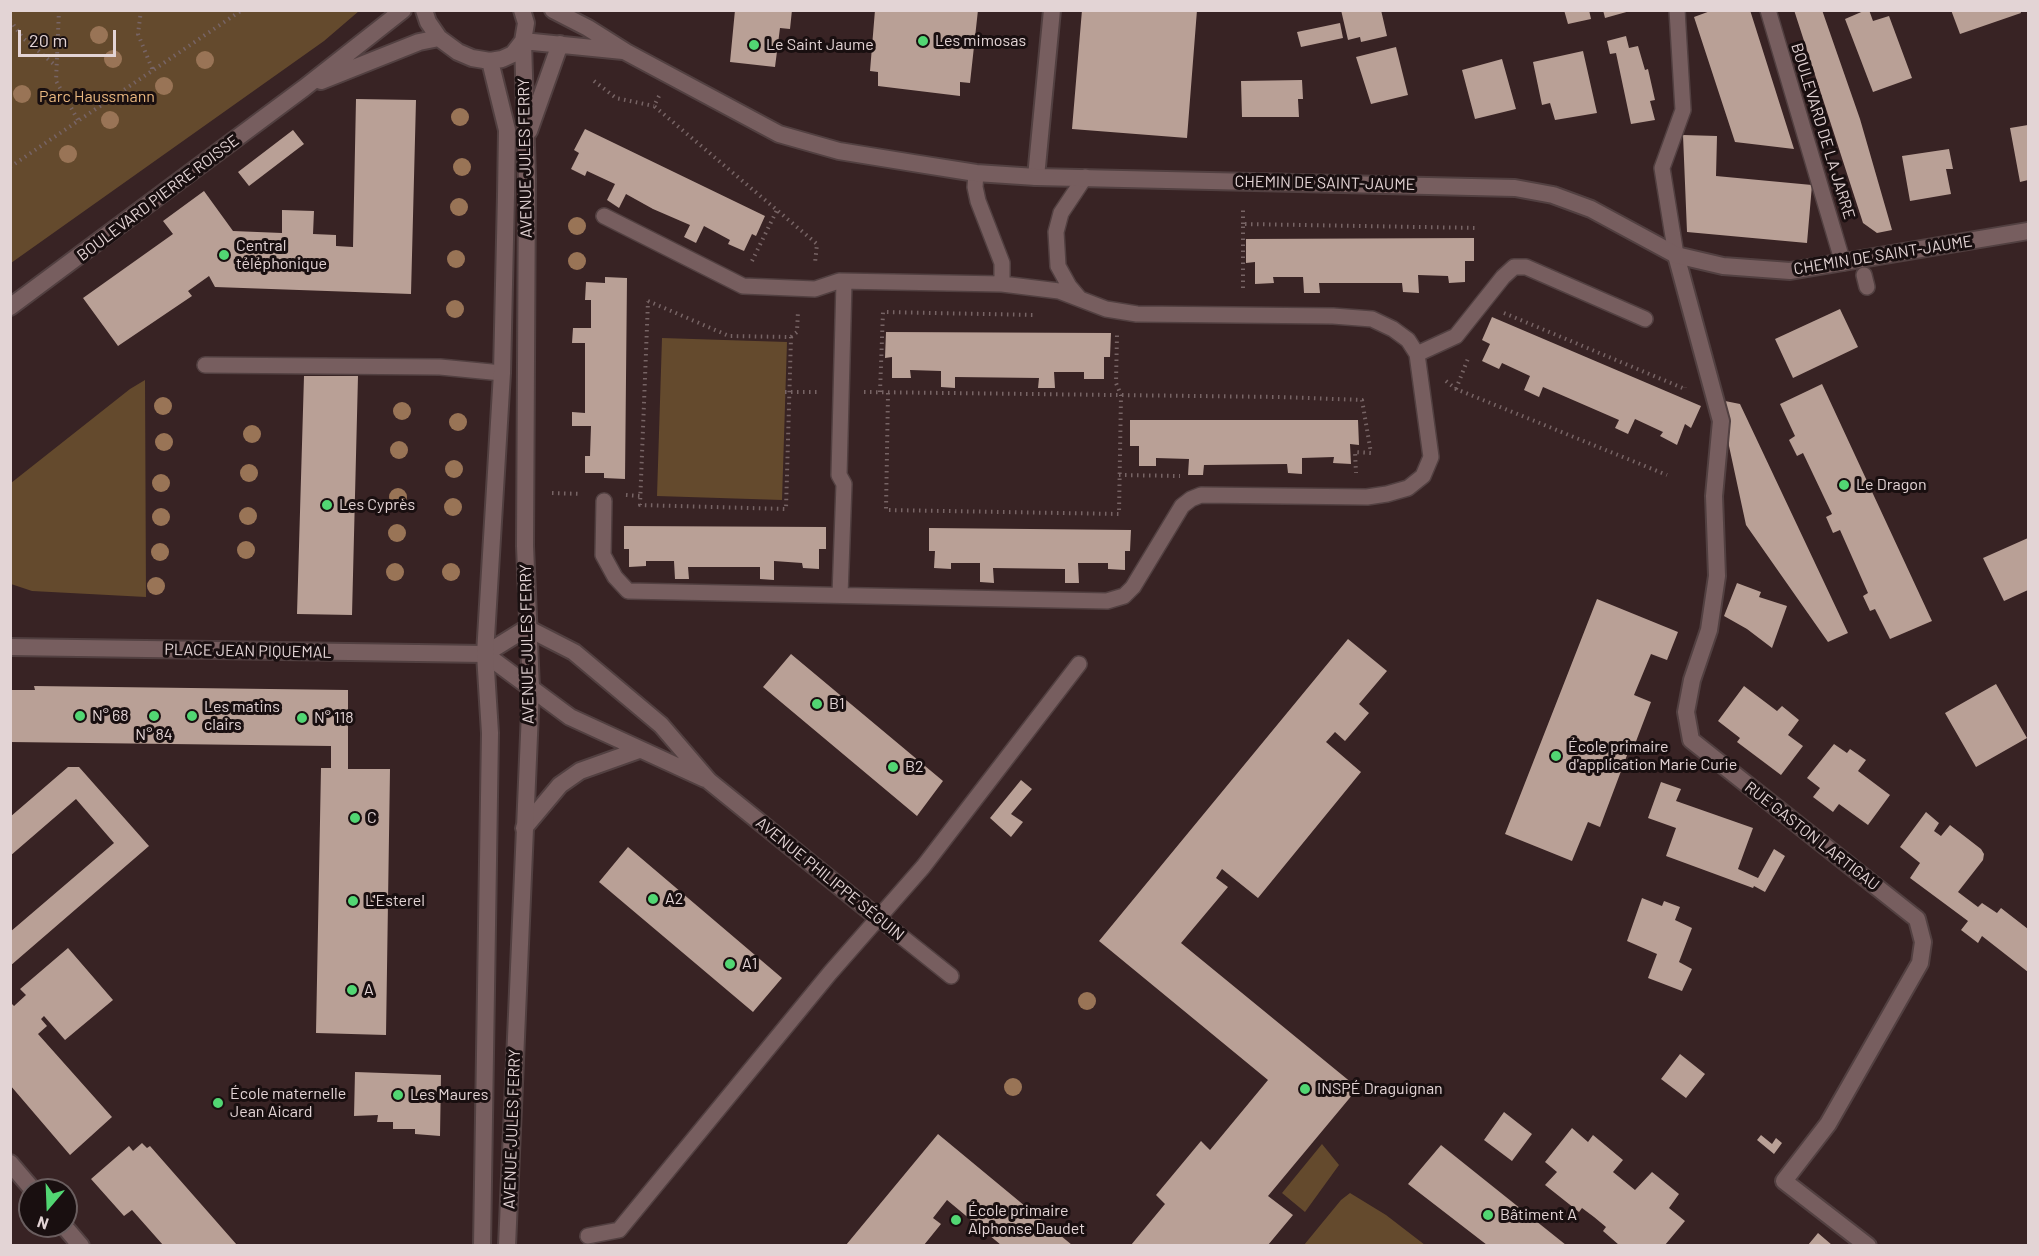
<!DOCTYPE html>
<meta charset="utf-8">
<style>
body{margin:0}
#map{position:relative;width:2039px;height:1256px;overflow:hidden;background:#382324;font-family:Barlow,sans-serif}
canvas{display:block}
.frame{position:absolute;inset:0;border:12px solid #e3d4d5;pointer-events:none}
.north{position:absolute;left:18px;top:1178px;width:60px;height:60px;box-sizing:border-box;background:#190f10;border:2px solid #6a5e5f;border-radius:50%;rotate:199deg;font-size:16px;font-weight:700;line-height:24px;text-align:center;color:#e3d4d5}
.north::after{content:'';display:block;margin:auto;width:21px;height:27px;background:#52d673;clip-path:polygon(50% 0,100% 100%,50% 72%,0 100%)}
.scale{position:absolute;left:18px;top:30px;width:98px;height:27px;box-sizing:border-box;border:3px solid #e3d4d5;border-top:0;padding-left:8px;font-size:18px;line-height:21px;white-space:nowrap;color:#e3d4d5;-webkit-text-stroke:4px #190f10;paint-order:stroke}
</style>
<div id="map">
<canvas width="2039" height="1256"></canvas>
<div class="frame"></div>
<div class="north">N</div>
<div class="scale">20 m</div>
</div>
<script>
const ctx = document.querySelector('canvas').getContext('2d');
ctx.lineJoin = 'round';
function fillPath(path, color) { ctx.fillStyle = color; ctx.fill(path, 'evenodd'); }
const poly = rows => new Path2D(rows.map(r => 'M' + r).join(''));
function trace(path, color, width, dash) { ctx.strokeStyle = color; ctx.lineWidth = width; ctx.lineCap = dash ? 'butt' : 'round'; ctx.setLineDash(dash || []); ctx.stroke(path); }
function label(font, color, halo, rows, align = 'center') {
  ctx.font = font + ' Barlow,sans-serif'; ctx.lineWidth = 6; ctx.setLineDash([]); ctx.textBaseline = 'middle'; ctx.strokeStyle = halo; ctx.fillStyle = color; for (const [text, x, y, turn = 0] of rows) {
    ctx.save(); ctx.translate(x, y); ctx.rotate((+turn || 0) * Math.PI / 180); ctx.textAlign = isNaN(turn) ? turn : align; if (halo) ctx.strokeText(text, 0, 0); ctx.fillText(text, 0, 0); ctx.restore();
  }
}
const green = poly([
 [11,10,359,10,359,11,324,41,11,263],
 [662,338,787,342,782,500,657,496],
 [145,380,146,597,32,591,11,584,11,483,130,389],
 [1322,1144,1339,1165,1305,1212,1282,1193],
 [1350,1193,1386,1215,1425,1245,1304,1245,1341,1200]
]);
const building = poly([
 [735,10,792,10,790,29,780,28,775,67,730,62],
 [875,10,978,10,970,83,960,82,960,96,878,86,878,72,870,71],
 [1082,10,1197,10,1187,138,1072,129],
 [1341,10,1381,10,1387,36,1361,42,1360,37,1348,40],
 [1564,10,1589,10,1591,19,1568,24],
 [1603,10,1630,10,1630,11,1605,18],
 [1713,10,1750,10,1794,149,1735,142,1694,17],
 [1794,10,1822,10,1860,119,1892,230,1877,233,1863,223],
 [1866,10,1869,10,1873,21,1889,16,1912,78,1873,92,1845,19],
 [1951,10,2020,10,2021,13,1960,34],
 [1340,23,1343,38,1301,47,1297,32],
 [1626,36,1629,48,1638,46,1645,70,1648,69,1655,100,1650,101,1655,120,1631,124,1616,53,1610,54,1607,41],
 [1396,47,1408,95,1371,104,1356,57],
 [1583,51,1597,113,1555,120,1550,103,1542,105,1533,62],
 [1502,59,1516,109,1475,119,1462,70],
 [1302,80,1303,99,1298,99,1299,117,1242,117,1241,81],
 [356,99,416,100,411,294,215,287,209,276,188,291,192,296,118,346,83,298,173,234,163,221,204,191,233,231,282,233,282,210,314,211,313,234,336,235,336,246,353,247],
 [2028,125,2028,180,2020,182,2010,128],
 [585,129,765,216,756,236,752,234,744,251,728,244,730,240,704,226,696,243,684,237,690,225,653,209,626,194,619,208,607,200,615,184,587,171,585,176,571,169,579,153,574,150],
 [293,130,304,144,249,186,238,172],
 [1683,135,1717,136,1716,176,1812,185,1807,243,1687,232],
 [1949,149,1953,169,1946,169,1951,194,1910,201,1902,156],
 [1474,238,1474,261,1465,261,1465,282,1449,283,1448,276,1418,275,1419,293,1403,292,1402,283,1319,283,1320,293,1304,293,1303,277,1273,277,1274,283,1255,284,1255,262,1246,263,1246,239],
 [605,277,627,278,625,479,604,478,604,473,585,473,585,456,590,456,591,426,572,426,572,412,585,413,585,343,572,343,573,328,591,328,591,300,585,300,586,282,605,283],
 [1840,309,1858,347,1793,378,1775,339],
 [1492,317,1701,406,1691,428,1685,424,1677,445,1660,436,1663,432,1635,419,1628,434,1615,428,1619,420,1543,387,1539,397,1524,390,1530,376,1502,363,1499,369,1482,361,1490,344,1482,340],
 [886,332,1111,333,1110,357,1104,357,1104,379,1084,379,1084,372,1054,372,1055,388,1038,388,1039,378,955,377,955,388,941,387,941,371,910,370,911,378,892,378,892,357,885,358],
 [304,376,358,376,352,615,297,614],
 [1822,384,1932,621,1890,639,1875,609,1870,611,1863,596,1868,593,1840,530,1833,533,1826,517,1832,514,1803,453,1797,456,1789,440,1795,436,1780,404],
 [1725,401,1740,404,1848,633,1828,642,1746,525,1729,446],
 [1130,420,1358,420,1359,445,1350,444,1351,464,1333,463,1334,457,1302,458,1302,474,1288,473,1287,464,1204,465,1203,475,1188,475,1189,459,1156,458,1156,466,1139,466,1139,446,1130,446],
 [624,526,826,527,826,549,819,549,819,569,803,568,802,563,774,561,774,580,760,579,760,567,688,567,689,579,675,579,674,561,646,561,646,566,629,567,629,549,624,549],
 [929,528,1131,530,1130,551,1125,551,1125,570,1108,569,1108,563,1078,563,1079,583,1065,583,1065,569,993,568,994,583,980,582,980,563,951,563,951,569,934,568,935,551,929,551],
 [2028,538,2028,590,2004,601,1983,558],
 [1737,583,1761,592,1759,597,1787,606,1772,648,1747,629,1724,616],
 [1597,599,1678,632,1667,660,1651,654,1634,695,1651,702,1635,744,1632,742,1600,827,1588,822,1572,861,1505,834],
 [1348,639,1387,671,1359,704,1369,713,1345,741,1335,732,1326,742,1361,772,1258,898,1222,869,1216,878,1228,887,1181,943,1358,1088,1268,1196,1293,1215,1268,1245,1131,1245,1165,1204,1156,1195,1201,1141,1210,1150,1268,1080,1099,941],
 [791,654,943,781,917,816,763,687],
 [1996,684,2027,738,1976,767,1945,713],
 [34,686,348,690,348,769,390,769,386,1035,316,1033,321,768,331,768,331,746,10,742,10,690,35,690],
 [1744,686,1777,711,1782,706,1799,720,1788,735,1803,746,1781,775,1737,742,1740,738,1718,721],
 [1834,744,1847,753,1850,749,1866,760,1858,771,1890,795,1868,825,1839,804,1833,812,1813,797,1820,788,1807,778],
 [68,767,79,767,149,846,10,966,10,932,114,843,76,799,10,856,10,817],
 [1021,780,1032,789,1011,814,1023,822,1011,837,990,818],
 [1661,782,1681,789,1676,801,1753,828,1738,869,1758,878,1774,849,1785,856,1765,892,1754,886,1753,888,1666,856,1676,828,1648,818],
 [1926,812,1939,823,1934,831,1941,836,1950,825,1981,849,1984,854,1983,860,1958,892,1978,907,1982,903,1997,913,2001,908,2028,929,2028,972,1982,936,1978,943,1961,930,1968,921,1910,878,1920,863,1900,847],
 [628,847,782,978,753,1012,599,882],
 [1642,898,1662,906,1664,901,1680,907,1675,920,1692,928,1679,962,1692,969,1682,991,1648,978,1657,954,1627,941],
 [68,948,113,1000,65,1040,44,1016,41,1019,47,1026,38,1034,112,1117,70,1155,10,1085,10,1002,14,1006,26,995,20,989],
 [1680,1054,1705,1074,1686,1098,1661,1079],
 [355,1072,441,1075,440,1136,415,1134,415,1129,393,1129,393,1122,377,1122,378,1115,354,1116],
 [1504,1112,1532,1134,1512,1161,1484,1140],
 [1572,1128,1588,1142,1593,1135,1623,1160,1613,1172,1635,1190,1652,1172,1679,1194,1669,1208,1685,1221,1665,1245,1619,1245,1603,1231,1606,1227,1594,1217,1582,1208,1579,1212,1545,1185,1557,1172,1545,1162],
 [938,1134,1072,1245,1001,1245,947,1200,933,1218,941,1224,924,1245,846,1245],
 [1761,1135,1772,1144,1776,1138,1782,1143,1774,1154,1757,1140],
 [142,1143,147,1148,150,1146,237,1245,163,1245,132,1210,124,1216,91,1179,129,1146,133,1151],
 [1441,1145,1566,1245,1487,1245,1408,1184],
 [1818,1233,1832,1245,1808,1245]
]);
const path = poly([
 [59,10,56,81,78,120],
 [141,10,138,34,153,71],
 [10,20,23,38,56,66],
 [594,81,616,98,654,106],
 [659,96,654,106,817,244,815,263],
 [10,167,242,10],
 [1243,224,1243,208],
 [752,261,777,210],
 [1243,288,1243,224,1479,228],
 [648,301,729,336,791,337,786,509,640,505,648,301],
 [1504,313,1685,389,1685,387],
 [791,337,797,332,798,311],
 [1446,381,1456,389,1667,475],
 [1456,389,1469,356],
 [785,392,818,392],
 [864,392,1280,397,1362,400,1371,453,1355,452,1356,473],
 [880,392,883,312,1035,315],
 [888,393,886,510,1119,514,1121,395,1116,383,1117,334],
 [1119,475,1180,476],
 [552,493,582,494],
 [626,495,640,496]
]);
const service = poly([
 [1768,10,1843,263],
 [976,173,975,187,978,201,1002,263,1002,284],
 [1676,255,1662,168,1683,110,1677,10],
 [1864,275,1867,287],
 [1080,299,1069,286,1058,266,1056,232,1061,213,1085,177],
 [1417,354,1456,336,1503,277,1514,267,1526,267,1645,319],
 [205,365,440,367,502,373],
 [604,501,603,555,615,577,628,591,1107,601,1124,596,1133,587,1182,506,1191,499,1201,495,1367,497,1387,494,1408,488,1423,476,1431,457,1417,354,1408,340,1393,329,1372,319,1333,316,1137,314,1106,309,1059,291,1002,284,839,281,815,289,743,286,604,216],
 [840,595,844,484,839,475,844,282],
 [877,917,951,976],
 [588,1236,619,1230,830,973,923,867,1079,664]
]);
const minor = poly([
 [1036,177,1052,10],
 [1676,255,1721,421,1714,496,1717,576,1709,630,1692,680,1686,712,1691,740,1917,919,1923,942,1920,963,1828,1124,1784,1181,1868,1246],
 [10,647,485,654],
 [485,654,527,628,574,652,661,725,709,781,877,917],
 [485,654,570,717,705,779],
 [524,828,560,785,580,771,639,750],
 [10,1163,33,1190],
 [64,1226,81,1246]
]);
const tertiary = poly([
 [424,10,428,22,439,38,458,52,472,58,490,61,502,59,513,54,523,41],
 [553,10,588,28,626,52,779,134,839,151,913,163,976,173,1036,177,1515,188,1553,195,1591,209,1676,255,1723,266,1790,271,2028,231],
 [523,41,623,51],
 [321,81,419,42,439,38],
 [529,131,560,44],
 [10,307,304,88,403,10],
 [482,1246,490,733,485,654,502,373,506,195,507,130,490,61],
 [507,1246,531,689,525,546,527,179,523,41,526,23,522,10]
]);
const trees = [
 [99,35],
 [113,59],
 [205,60],
 [164,86],
 [22,94],
 [460,117],
 [110,120],
 [68,154],
 [462,167],
 [459,207],
 [577,226],
 [456,259],
 [577,261],
 [455,309],
 [163,406],
 [402,411],
 [458,422],
 [252,434],
 [164,442],
 [399,450],
 [454,469],
 [249,473],
 [161,483],
 [398,497],
 [453,507],
 [248,516],
 [161,517],
 [397,533],
 [246,550],
 [160,552],
 [395,572],
 [451,572],
 [156,586],
 [1087,1001],
 [1013,1087]
];
const markers = [
 [923,41,6,"#52d673"],
 [754,45,6,"#52d673"],
 [224,255,6,"#52d673"],
 [1844,485,6,"#52d673"],
 [327,505,6,"#52d673"],
 [817,704,6,"#52d673"],
 [80,716,6,"#52d673"],
 [154,716,6,"#52d673"],
 [192,716,6,"#52d673"],
 [302,718,6,"#52d673"],
 [1556,756,6,"#52d673"],
 [893,767,6,"#52d673"],
 [355,818,6,"#52d673"],
 [653,899,6,"#52d673"],
 [353,901,6,"#52d673"],
 [730,964,6,"#52d673"],
 [352,990,6,"#52d673"],
 [1305,1089,6,"#52d673"],
 [398,1095,6,"#52d673"],
 [218,1103,6,"#52d673"],
 [1488,1215,6,"#52d673"],
 [956,1220,6,"#52d673"]
];
const poiNames = [
 ["Les mimosas",935,41],
 ["Le Saint Jaume",766,45],
 ["Central",236,246],
 ["téléphonique",236,264],
 ["Le Dragon",1856,485],
 ["Les Cyprès",339,505],
 ["B1",829,704],
 ["Les matins",204,707],
 ["clairs",204,725],
 ["N° 68",92,716],
 ["N° 118",314,718],
 ["N° 84",154,735,"center"],
 ["École primaire",1568,747],
 ["d'application Marie Curie",1568,765],
 ["B2",905,767],
 ["C",367,818],
 ["A2",665,899],
 ["L'Esterel",365,901],
 ["A1",742,964],
 ["A",364,990],
 ["INSPÉ Draguignan",1317,1089],
 ["École maternelle",230,1094],
 ["Jean Aicard",230,1112],
 ["Les Maures",410,1095],
 ["École primaire",968,1211],
 ["Alphonse Daudet",968,1229],
 ["Bâtiment A",1500,1215]
];
const parkNames = [
 ["Parc Haussmann",97,97]
];
const streetNames = [
 ["BOULEVARD DE LA JARRE",1823,131,73],
 ["AVENUE JULES FERRY",525,158,-91],
 ["CHEMIN DE SAINT-JAUME",1325,183,1],
 ["BOULEVARD PIERRE ROISSE",158,198,-37],
 ["CHEMIN DE SAINT-JAUME",1883,255,-9],
 ["AVENUE JULES FERRY",527,644,-91],
 ["PLACE JEAN PIQUEMAL",248,651,1],
 ["RUE GASTON LARTIGAU",1812,836,38],
 ["AVENUE PHILIPPE SÉGUIN",830,879,39],
 ["AVENUE JULES FERRY",512,1129,-88]
];
fillPath(green, '#644a2d');
fillPath(building, '#b9a096');
trace(service, '#524041', 18);
trace(minor, '#524041', 20);
trace(tertiary, '#524041', 20);
trace(path, '#776465', 4, [1.5, 4.5]);
trace(service, '#775e5f', 15);
trace(minor, '#775e5f', 16);
trace(tertiary, '#775e5f', 16);
ctx.fillStyle = '#997456';
for (const [x, y] of trees) { ctx.beginPath(); ctx.arc(x, y, 9, 0, 2 * Math.PI); ctx.fill(); }
for (const [x, y, r, color] of markers) { const dot = new Path2D(); dot.arc(x, y, r, 0, 2 * Math.PI); ctx.fillStyle = color; ctx.fill(dot); trace(dot, '#190f10', 2); }
label('16px', '#e3d4d5', '#190f10', poiNames, 'left');
label('16px', '#e9b77f', '#190f10', parkNames);
label('16px', '#e3d4d5', '#190f10', streetNames);
</script>
